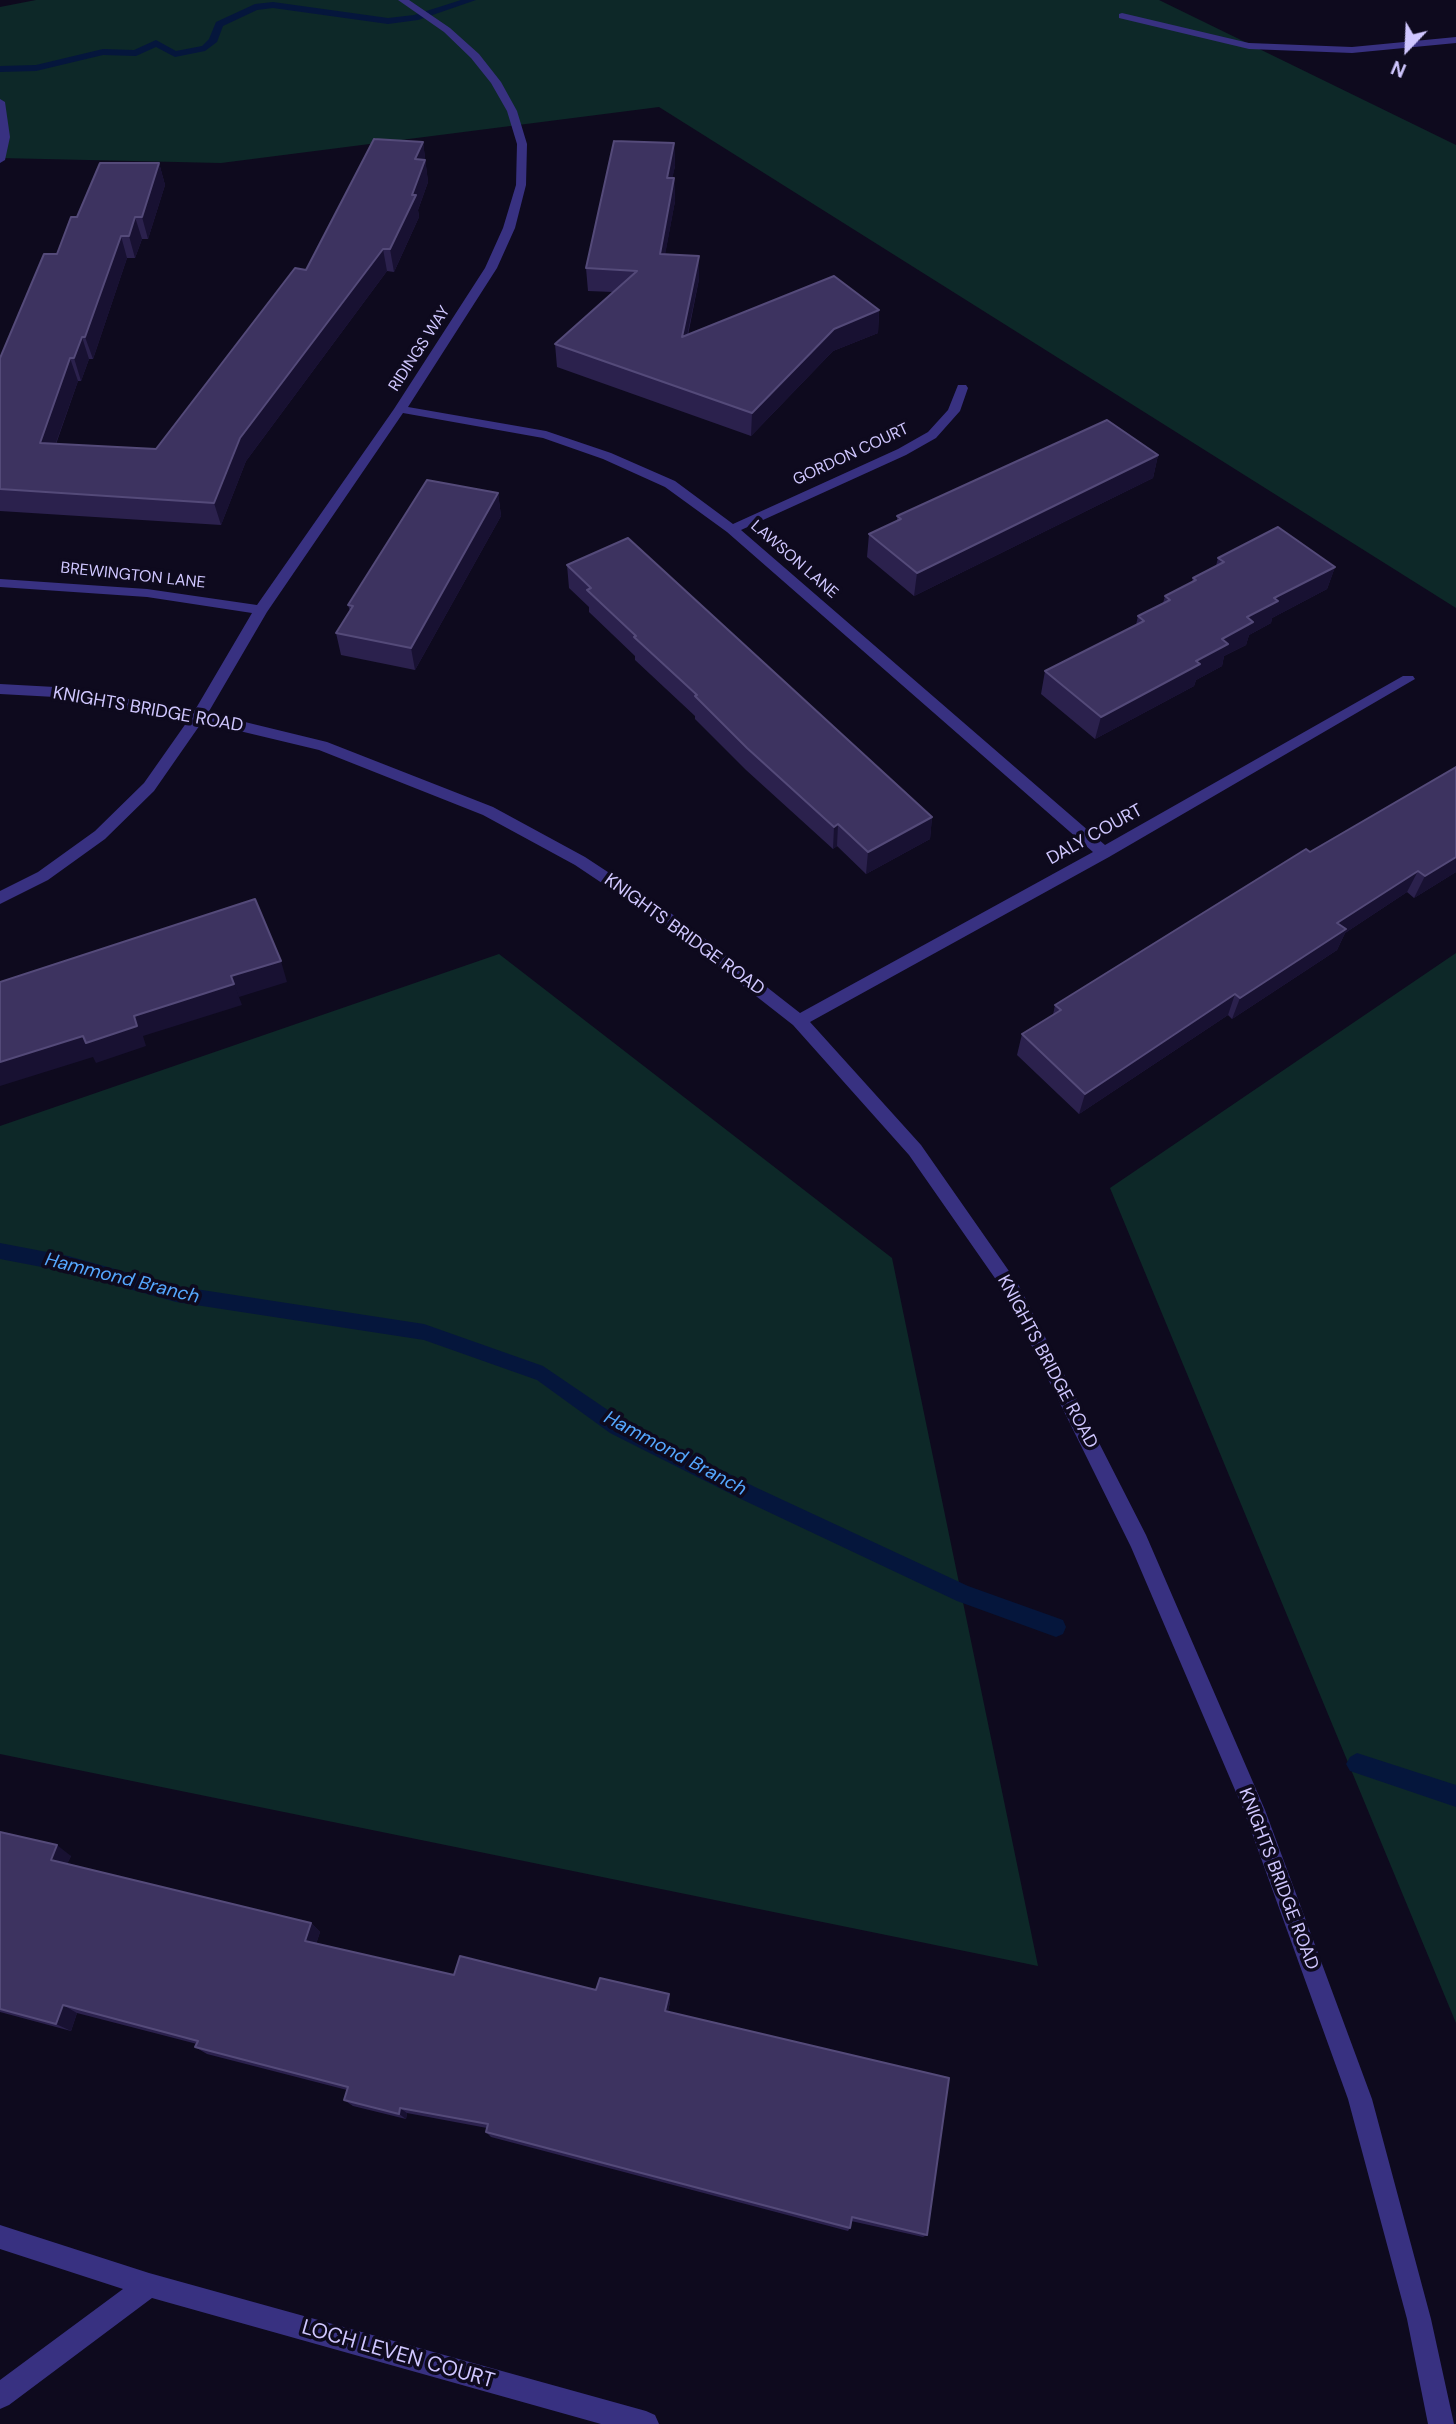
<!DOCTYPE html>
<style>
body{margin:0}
#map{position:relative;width:1456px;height:2424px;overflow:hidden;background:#0e0a1e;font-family:"DM Sans",sans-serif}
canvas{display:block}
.north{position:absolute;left:1372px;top:14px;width:70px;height:70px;-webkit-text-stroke:5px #0e0a1e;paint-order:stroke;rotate:203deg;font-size:19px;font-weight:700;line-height:28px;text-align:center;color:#d0c7ff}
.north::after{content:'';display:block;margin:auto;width:24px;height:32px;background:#d0c7ff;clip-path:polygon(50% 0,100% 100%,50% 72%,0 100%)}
</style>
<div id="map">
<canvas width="1456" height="2424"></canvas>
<div class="north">N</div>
</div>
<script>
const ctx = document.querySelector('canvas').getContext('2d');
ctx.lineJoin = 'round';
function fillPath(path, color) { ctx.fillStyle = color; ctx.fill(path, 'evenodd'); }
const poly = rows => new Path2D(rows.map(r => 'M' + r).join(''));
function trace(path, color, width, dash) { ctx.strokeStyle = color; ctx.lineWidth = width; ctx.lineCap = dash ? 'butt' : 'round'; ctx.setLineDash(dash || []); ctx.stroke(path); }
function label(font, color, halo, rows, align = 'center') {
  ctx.font = font + ' "DM Sans",sans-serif'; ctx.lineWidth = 7; ctx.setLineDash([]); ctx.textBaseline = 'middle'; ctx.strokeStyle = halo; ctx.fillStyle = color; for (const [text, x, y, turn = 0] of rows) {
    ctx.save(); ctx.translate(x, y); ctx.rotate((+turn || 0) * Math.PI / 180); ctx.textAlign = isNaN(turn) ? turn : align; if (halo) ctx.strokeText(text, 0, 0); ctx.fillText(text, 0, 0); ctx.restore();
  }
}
const green = poly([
 [36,0,1159,0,1456,145,1456,608,659,107,221,163,0,158,0,7],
 [1456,953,1456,2023,1110,1188],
 [499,954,892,1258,1038,1966,0,1754,0,1126]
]);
const stream = poly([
 [461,0,476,0,418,20,388,24,273,8,257,10,223,26,217,42,205,51,175,57,156,47,136,56,103,55,36,71,0,72,0,66,36,65,103,49,134,50,156,40,176,51,202,46,209,39,216,22,255,4,273,2,388,18,414,15,461,0],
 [0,1243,68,1256,176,1286,424,1324,543,1366,624,1421,755,1487,968,1586,1063,1620,1066,1627,1063,1634,1056,1637,957,1601,741,1499,610,1433,537,1380,424,1340,176,1302,68,1272,0,1259,0,1243],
 [1357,1753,1456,1785,1456,1807,1350,1771,1346,1764,1350,1757,1357,1753]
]);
const lane = poly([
 [1122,13,1249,43,1352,47,1456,37,1456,43,1352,53,1249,49,1119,18,1119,14,1122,13]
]);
const street = poly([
 [398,0,409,0,450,28,479,54,501,82,517,111,527,144,526,185,515,228,497,268,408,407,546,431,611,453,675,481,733,524,898,449,928,432,948,410,958,385,966,385,968,388,960,411,936,438,906,455,741,530,1105,845,1403,676,1413,676,1415,679,1109,857,810,1022,921,1145,1018,1284,1146,1535,1265,1810,1372,2099,1431,2319,1454,2424,1428,2424,1407,2319,1348,2099,1244,1811,1131,1547,1006,1294,909,1155,793,1025,669,928,575,865,483,815,319,750,202,722,154,791,105,839,48,880,0,904,0,891,38,872,95,831,144,783,189,719,55,697,0,694,0,684,55,687,195,710,252,613,147,597,0,587,0,579,147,589,257,605,394,409,485,268,503,228,516,185,517,144,507,111,491,83,471,58,444,32,398,0],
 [403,413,543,438,603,459,665,487,727,532,1093,852,800,1013,681,920,585,857,493,807,327,742,208,713,267,612,403,413],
 [0,99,5,102,10,137,5,160,0,163,0,99],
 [0,2225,149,2273,646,2411,655,2415,659,2424,601,2424,152,2298,9,2405,0,2409,0,2380,123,2289,0,2249,0,2225]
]);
const wall = poly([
 [423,142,428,182,418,210,419,217,394,272,387,271,246,461,221,525,0,511,0,358,77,217,159,163,165,185,148,239,142,239,135,258,127,258,93,359,89,359,81,381,78,381,56,444,156,449,306,270],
 [674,143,675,166,672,178,674,178,675,201,665,254,699,279,688,335,879,310,878,333,833,351,751,436,557,367,555,344,613,292,588,291,586,268],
 [1158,455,1153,478,914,596,867,557,869,534,897,521,897,516],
 [498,493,501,516,415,670,341,655,336,633,350,611,348,605],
 [1218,558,1335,567,1327,589,1272,618,1271,623,1249,635,1246,645,1224,656,1222,666,1196,680,1194,686,1095,739,1041,694,1045,671,1136,625,1138,616,1163,603,1165,596,1192,582,1193,578,1216,566],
 [567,565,932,817,930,839,866,874,837,846,833,849,746,770,695,719,695,716,635,660,635,656,589,612,589,607,569,588],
 [1310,852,1456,872,1414,898,1407,892,1345,933,1337,950,1232,1019,1228,1015,1079,1114,1017,1055,1022,1034,1053,1015,1055,1005],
 [0,1832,71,1856,67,1864,311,1923,320,1932,316,1944,454,1975,596,1990,669,1994,670,2002,668,2011,927,2235,923,2237,851,2221,850,2228,848,2231,491,2137,486,2132,487,2128,407,2113,406,2119,353,2106,344,2100,347,2090,207,2054,195,2047,197,2044,77,2013,71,2031,0,2012]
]);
const shadedWall = poly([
 [423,142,428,182,418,210,419,217,394,272,390,249,412,195,415,159],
 [674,143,675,166,668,200,667,178],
 [159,163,165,185,148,239,142,217],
 [674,178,675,201,661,277,660,254],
 [135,217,142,239,135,258,129,236],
 [121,236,127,258,93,359,85,337],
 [383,249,387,271,246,461,221,525,214,503,240,438],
 [699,256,699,279,682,360,682,337],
 [879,310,878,333,833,351,751,436,752,413,834,329],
 [82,337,89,359,81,381,74,358],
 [70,358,78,381,48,465,40,443],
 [1158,455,1153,478,914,596,917,573],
 [498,493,501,516,415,670,411,648],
 [1335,567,1327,589,1272,618,1271,623,1249,635,1246,645,1224,656,1222,666,1196,680,1194,686,1095,739,1101,717,1196,661,1247,617,1274,598],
 [932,817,930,839,866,874,868,852],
 [838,824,837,846,833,849,834,827],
 [1456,857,1456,872,1414,898,1425,876],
 [1418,871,1407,892,1345,933,1337,950,1232,1019,1240,998,1337,923],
 [281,961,287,982,239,997,231,976],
 [234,984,242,1005,143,1036,146,1046,96,1063,93,1057,0,1086,0,1062,134,1016],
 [1235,994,1228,1015,1079,1114,1085,1094],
 [57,1845,71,1856,64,1870,51,1860],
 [311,1923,320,1932,314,1950,305,1941],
 [669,1994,670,2002,666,2018,665,2011],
 [63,2005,77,2013,71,2031,56,2024],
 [400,2108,407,2113,406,2119,399,2114]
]);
const building = poly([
 [374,139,423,142,415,159,425,160,412,195,416,195,390,249,383,249,240,438,214,503,0,489,0,358,44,254,57,254,71,217,77,217,100,163,159,163,142,217,135,217,129,236,121,236,85,337,82,337,74,358,70,358,40,443,156,449,295,268,306,270,374,139],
 [614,141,674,143,667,178,674,178,660,254,699,256,682,337,834,276,879,310,834,329,752,413,555,344,637,271,586,268,614,141],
 [1107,420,1158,455,917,573,869,534,901,519,897,516,1107,420],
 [427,480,498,493,411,648,336,633,353,606,348,605,427,480],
 [1278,527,1335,567,1274,598,1278,601,1247,617,1253,622,1222,639,1228,644,1196,661,1200,664,1101,717,1045,671,1144,621,1138,616,1170,600,1165,596,1196,580,1193,578,1224,562,1218,558,1278,527],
 [628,538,932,817,868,852,838,824,834,827,747,748,695,696,697,695,634,637,636,636,587,590,591,588,567,565,628,538],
 [1456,767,1456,857,1425,876,1418,871,1337,923,1346,929,1240,998,1235,994,1085,1094,1022,1034,1061,1010,1055,1005,1306,849,1310,852,1456,767],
 [255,899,281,961,231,976,234,984,134,1016,137,1026,86,1043,83,1036,0,1062,0,982,255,899],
 [0,1832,57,1845,51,1860,311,1923,305,1941,454,1975,460,1956,596,1990,600,1978,669,1994,665,2011,949,2078,927,2235,852,2217,850,2228,486,2132,488,2124,400,2108,399,2114,344,2100,348,2087,195,2047,198,2041,63,2005,56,2024,0,2009,0,1832]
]);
const farStreetnames = [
 ["RIDINGS WAY",420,349,-57],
 ["GORDON COURT",851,455,-25],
 ["LAWSON LANE",794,560,41],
 ["BREWINGTON LANE",133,576,6]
];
const streetNames = [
 ["KNIGHTS BRIDGE ROAD",148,710,10],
 ["DALY COURT",1095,835,-29],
 ["KNIGHTS BRIDGE ROAD",684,935,36],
 ["KNIGHTS BRIDGE ROAD",1047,1362,62],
 ["KNIGHTS BRIDGE ROAD",1278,1879,69]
];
const waterNames = [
 ["Hammond Branch",122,1279,14],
 ["Hammond Branch",675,1454,28]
];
const nearStreetnames = [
 ["LOCH LEVEN COURT",398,2355,16]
];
fillPath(green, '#0d2828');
fillPath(stream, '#05163c');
fillPath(lane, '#383181');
fillPath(street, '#383181');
fillPath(wall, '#2b214d');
fillPath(shadedWall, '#181132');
fillPath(building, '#3d3360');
trace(building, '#544a79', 2);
label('16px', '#d0c7ff', '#0e0a1e', farStreetnames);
label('18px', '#d0c7ff', '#0e0a1e', streetNames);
label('italic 19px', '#55a8ff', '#0e0a1e', waterNames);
label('21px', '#d0c7ff', '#0e0a1e', nearStreetnames);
</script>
